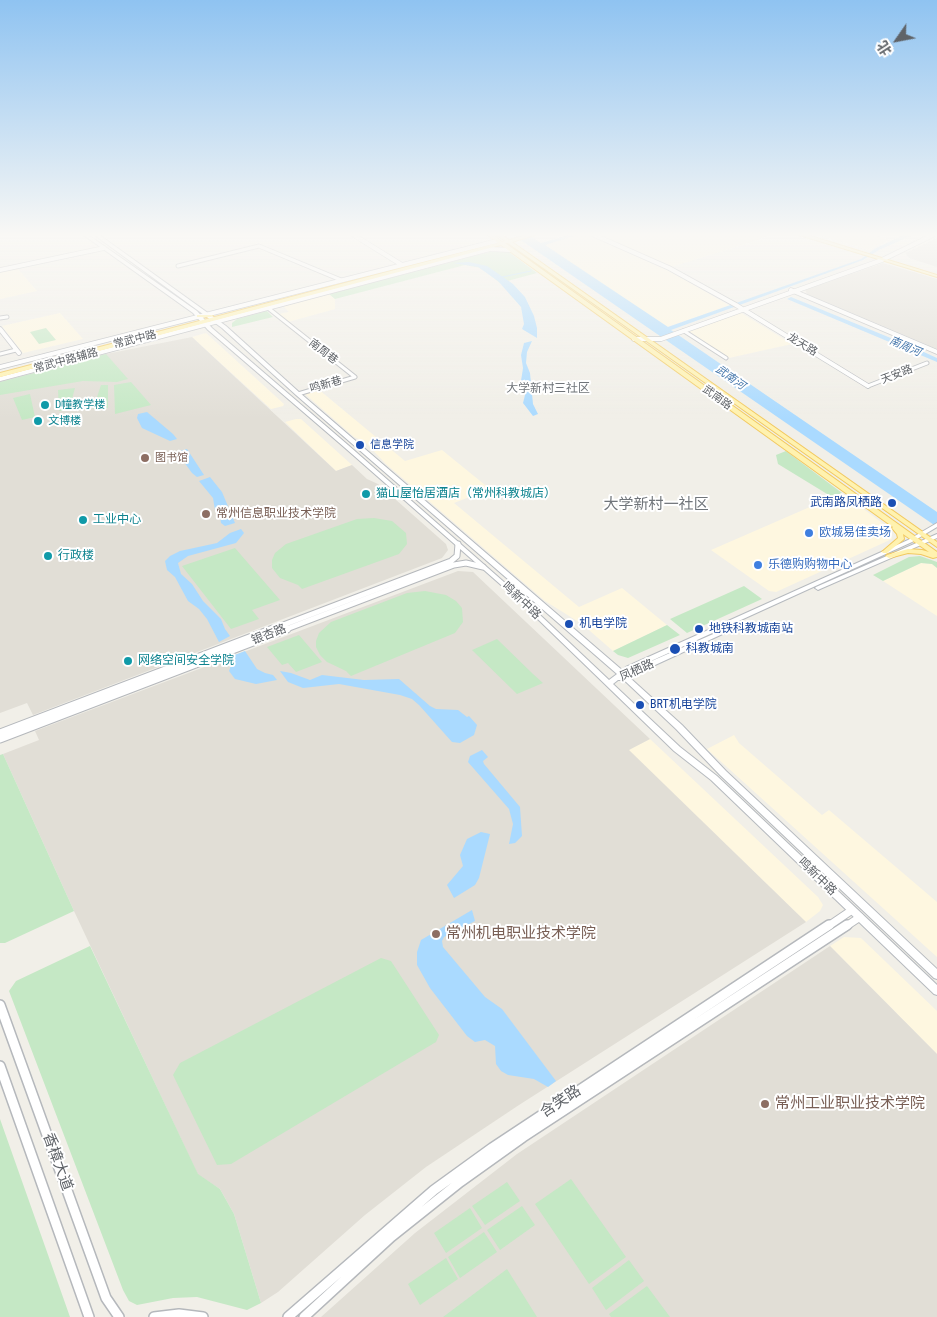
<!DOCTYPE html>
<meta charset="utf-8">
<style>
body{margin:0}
#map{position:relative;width:937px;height:1317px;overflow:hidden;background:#f1efe8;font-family:"Roboto Condensed","Noto Sans SC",sans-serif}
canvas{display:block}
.north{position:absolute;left:872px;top:15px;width:50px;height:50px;-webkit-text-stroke:4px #fff;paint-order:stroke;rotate:237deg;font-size:14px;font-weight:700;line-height:20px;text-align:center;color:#5f6368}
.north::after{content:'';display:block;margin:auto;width:18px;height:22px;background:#5f6368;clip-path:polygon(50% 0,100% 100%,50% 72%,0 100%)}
</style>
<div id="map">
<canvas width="937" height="1317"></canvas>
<div class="north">北</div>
</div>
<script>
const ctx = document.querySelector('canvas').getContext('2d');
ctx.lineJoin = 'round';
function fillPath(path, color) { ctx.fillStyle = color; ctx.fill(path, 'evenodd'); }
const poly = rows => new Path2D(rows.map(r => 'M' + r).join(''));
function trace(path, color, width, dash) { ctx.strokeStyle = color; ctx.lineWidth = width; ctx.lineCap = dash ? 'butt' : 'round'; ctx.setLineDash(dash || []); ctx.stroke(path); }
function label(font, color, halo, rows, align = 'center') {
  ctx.font = font + ' "Roboto Condensed","Noto Sans SC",sans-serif'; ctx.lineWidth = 4; ctx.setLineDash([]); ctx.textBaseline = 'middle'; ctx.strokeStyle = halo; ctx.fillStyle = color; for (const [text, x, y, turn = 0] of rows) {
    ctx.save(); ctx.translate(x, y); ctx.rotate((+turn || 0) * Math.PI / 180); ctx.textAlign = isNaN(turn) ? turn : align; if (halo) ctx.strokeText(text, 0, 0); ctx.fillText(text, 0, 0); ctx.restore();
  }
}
const commercial = poly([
 [580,234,587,234,639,257,673,273,730,306,666,327,544,245],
 [597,234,772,234,755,241,671,267],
 [816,234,871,234,889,240,868,250],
 [17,268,37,291,0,299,0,272],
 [329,294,335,299,335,309,288,322,279,314,289,312,283,306],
 [60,313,83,339,23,353,2,326],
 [736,313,741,313,792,344,729,358,690,332,690,330],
 [206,333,284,404,283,406,271,409,192,337],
 [318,389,405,461,442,450,490,489,454,503,579,607,622,588,667,625,613,651,582,624,545,601,386,464,365,442,354,437,304,393],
 [296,419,301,419,352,465,336,471,285,422],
 [842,493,889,528,892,539,776,592,769,591,711,550],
 [921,563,932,564,937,568,937,616,883,581],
 [734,735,739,743,822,815,829,810,937,902,937,957,707,749],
 [650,739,818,897,823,905,820,911,806,922,628,750],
 [844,937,861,938,937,1011,937,1054,830,946]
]);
const industrial = poly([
 [937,238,937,267,909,258,905,253]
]);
const education = poly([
 [883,263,937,279,937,349,807,294,805,290],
 [192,337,336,471,352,465,367,479,378,484,446,544,448,550,442,558,33,715,27,703,0,713,0,382,106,354],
 [458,571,473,572,650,739,629,750,806,922,519,1105,426,1167,365,1215,278,1292,261,1303,234,1214,220,1189,198,1175,74,911,3,754,39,740,35,731],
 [830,946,937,1054,937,1317,321,1317,415,1233,517,1154]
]);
const green = poly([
 [497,250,509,252,537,273,500,283,481,268,465,265,335,299,329,294],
 [267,311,273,317,232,327,232,323,237,319],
 [46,328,56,340,39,344,30,332],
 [106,354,128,379,117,382,83,381,0,395,0,382],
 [131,382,151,405,115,414,114,385],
 [101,385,108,385,108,408,93,409],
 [75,388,69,410,59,411,58,390],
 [30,394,35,417,22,420,13,398],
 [786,451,842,493,832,497,778,464,776,455],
 [374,518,392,521,406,533,407,544,399,554,302,589,298,585,280,578,272,568,272,560,275,553,286,544,357,519],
 [235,548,280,600,252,610,259,619,231,629,182,566],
 [920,556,937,562,937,568,932,564,921,563,883,581,873,575,909,557],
 [744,586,762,599,687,633,670,619],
 [425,591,446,595,456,601,462,608,463,622,455,633,351,676,346,671,327,662,320,655,316,647,316,641,319,633,331,622,407,593],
 [667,625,680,635,628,658,618,655,613,651],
 [299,635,322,662,296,672,288,663,282,665,267,647],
 [497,639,533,674,543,683,517,694,472,650],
 [3,754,74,911,5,943,0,943,0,755],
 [90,946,198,1174,220,1189,234,1214,261,1303,247,1310,197,1297,173,1298,137,1305,129,1301,123,1290,9,991,16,981],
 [381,958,391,961,439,1035,436,1042,231,1164,217,1165,173,1075,180,1063],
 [0,1119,70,1317,0,1317],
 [571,1179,626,1257,589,1284,535,1204],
 [507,1182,520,1201,485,1225,472,1206],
 [522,1206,535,1225,500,1250,487,1230],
 [470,1208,482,1228,446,1253,434,1233],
 [484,1232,497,1252,460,1278,448,1257],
 [446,1258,458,1279,420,1305,408,1284],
 [629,1260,644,1281,606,1310,592,1288],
 [507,1269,537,1317,443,1317],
 [647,1286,670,1317,611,1317,609,1314]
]);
const water = poly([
 [512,234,527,234,541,243,572,234,577,235,545,245,668,327,861,259,876,248,906,234,915,234,879,250,863,260,671,330,937,512,937,527],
 [469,262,487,266,513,284,525,297,534,316,537,328,537,338,522,329,524,324,521,307,498,281,478,267,453,263],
 [791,297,915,348,937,358,937,362,787,299],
 [532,341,527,352,526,363,530,373,533,404,538,414,533,416,523,403,525,395,521,381,523,368,521,355,524,343],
 [147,412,173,434,177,439,170,441,142,428,137,418,138,414],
 [187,449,204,475,197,477,192,473,184,462,180,451],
 [210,477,222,492,235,523,225,526,221,523,220,516,215,510,213,498,199,481],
 [241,529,244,533,236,543,188,556,178,563,181,574,192,584,203,601,221,619,225,629,230,636,219,642,207,619,199,609,188,601,175,577,167,570,165,561,170,556,180,551,217,543,230,533],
 [245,651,257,669,265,673,273,675,277,680,256,684,235,679,229,671,233,660,232,656],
 [280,671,291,673,310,680,322,675,364,680,399,679,430,706,436,709,458,710,467,717,469,716,477,725,474,735,460,743,452,742,419,705,412,699,400,695,339,684,303,688,288,682],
 [482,750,488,757,483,761,484,764,520,807,522,836,515,843,509,844,513,824,509,809,468,762,470,756],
 [481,832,490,834,479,878,475,885,454,898,447,885,463,866,460,855,467,839],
 [472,910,475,921,444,937,442,941,443,947,485,997,502,1009,556,1081,548,1087,534,1079,508,1075,501,1071,496,1064,495,1046,485,1040,475,1042,467,1036,430,988,417,965,417,952,421,940]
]);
const stream = poly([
 [502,277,531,271]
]);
const minor = poly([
 [178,266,259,246,341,280],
 [268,308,355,377],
 [0,318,7,317],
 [684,331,726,358],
 [0,354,16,350],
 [868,386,927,363],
 [298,394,355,377]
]);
const tertiaryFar3 = poly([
 [352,234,402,265],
 [592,234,669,268,736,305,868,386],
 [0,270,104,248],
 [791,290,937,352],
 [0,329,19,353],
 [634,339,661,339,882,260,935,234],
 [0,367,497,241],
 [0,379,490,249,510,250]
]);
const tertiaryFar2 = poly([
 [270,630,451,561,457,556,458,544],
 [284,630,454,565,466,563,483,567]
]);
const tertiaryFar1 = poly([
 [0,733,273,629],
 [0,739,287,629],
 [827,927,852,910],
 [845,927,860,917]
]);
const tertiary = poly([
 [0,1005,106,1298,119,1317],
 [0,1066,89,1317],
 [154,1317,179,1314,203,1317],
 [288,1317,434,1190,492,1148,829,925],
 [304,1317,391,1237,460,1182,523,1137,847,925]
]);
const secondary = poly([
 [82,234,87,234,197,311,212,328,348,445,521,597,609,680,617,674,296,395,222,328,93,234,98,234,226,326,300,393,622,670,626,667,908,540,937,523,937,527,912,542,629,671,736,624,740,624,741,625,740,626,629,677,682,725,726,771,937,969,937,979,934,978,720,775,676,729,624,680,618,680,613,684,680,747,717,776,937,985,937,995,934,994,711,780,674,751,517,599,344,447,208,330,193,313,82,234],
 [937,534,937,538,820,589,818,590,815,588,816,587,937,534]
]);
const primary = poly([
 [487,234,492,234,502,242,505,241,496,234,501,234,509,240,530,234,538,234,512,242,937,542,937,547,508,243,505,243,937,552,937,557,933,558,921,554,908,553,889,558,887,557,886,556,887,555,908,549,922,550,929,552,903,534,904,539,903,540,887,553,883,553,882,552,883,551,898,538,897,534,892,528,893,527,501,245,0,377,0,373,498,243,487,234],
 [796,234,804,234,937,275,937,277,796,234],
 [197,315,211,315,213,316,211,317,197,317,197,315]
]);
const markers = [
 [45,405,5,"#0f9aa8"],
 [38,421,5,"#0f9aa8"],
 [360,445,5,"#1a4fb4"],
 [145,458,5,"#8d6e63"],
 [366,494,5,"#0f9aa8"],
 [892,503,5,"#1a4fb4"],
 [206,514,5,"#8d6e63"],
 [83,520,5,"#0f9aa8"],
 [809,533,5,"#3f7fe0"],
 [48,556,5,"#0f9aa8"],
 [758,565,5,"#3f7fe0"],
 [569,624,5,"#1a4fb4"],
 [699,629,5,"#1a4fb4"],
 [675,649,6,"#1a4fb4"],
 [128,661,5,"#0f9aa8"],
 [640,705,5,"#1a4fb4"],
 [436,934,5,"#8d6e63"],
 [765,1104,5,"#8d6e63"]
];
const farStreetnames = [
 ["常武中路",135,340,-14],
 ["龙天路",802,345,31],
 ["南周巷",323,352,38],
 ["常武中路辅路",66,361,-15],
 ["天安路",897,375,-21],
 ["鸣新巷",326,385,-16],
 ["武南路",717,398,36]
];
const farWaternames = [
 ["南周河",905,347,23],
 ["武南河",730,378,35]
];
const farCulturenames = [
 ["D幢教学楼",55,405],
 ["文博楼",48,421]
];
const farTransitnames = [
 ["信息学院",370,445]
];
const farEducationnames = [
 ["图书馆",155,458]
];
const farQuarternames = [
 ["大学新村三社区",548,389]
];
const cultureNames = [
 ["猫山屋怡居酒店（常州科教城店）",376,494],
 ["工业中心",93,520],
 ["行政楼",58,556],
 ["网络空间安全学院",138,661]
];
const transitNames = [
 ["武南路凤栖路",882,503,"right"],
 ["机电学院",579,624],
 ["地铁科教城南站",709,629],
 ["科教城南",686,649],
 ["BRT机电学院",650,705]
];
const educationNames = [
 ["常州信息职业技术学院",216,514]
];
const shopNames = [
 ["欧城易佳卖场",819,533],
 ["乐德购购物中心",768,565]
];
const streetNames = [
 ["鸣新中路",521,601,43],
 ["银杏路",269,635,-21],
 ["凤栖路",637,671,-24],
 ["鸣新中路",817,877,44]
];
const quarterNames = [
 ["大学新村一社区",656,505]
];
const nearEducationnames = [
 ["常州机电职业技术学院",446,934],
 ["常州工业职业技术学院",775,1104]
];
const nearStreetnames = [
 ["含笑路",561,1102,-33],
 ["香樟大道",57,1162,70]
];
fillPath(commercial, '#fef7e0');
fillPath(industrial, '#e0deda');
fillPath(education, '#e1ded6');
fillPath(green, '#c5e8c5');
fillPath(water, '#aadaff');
trace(stream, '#aadaff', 1);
trace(minor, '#b5b8bc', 5);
trace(tertiaryFar3, '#b5b8bc', 5.5);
trace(tertiaryFar2, '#b5b8bc', 7);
trace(tertiaryFar1, '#b5b8bc', 9);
trace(tertiary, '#b5b8bc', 12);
trace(secondary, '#b6babf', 2);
trace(primary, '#f2c960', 2);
trace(minor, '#fff', 3);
trace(tertiaryFar3, '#fff', 4);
trace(tertiaryFar2, '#fff', 5);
trace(tertiaryFar1, '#fff', 7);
trace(tertiary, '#fff', 9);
fillPath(secondary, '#fff');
fillPath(primary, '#fff2af');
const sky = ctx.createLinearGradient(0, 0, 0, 419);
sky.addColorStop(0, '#8fc3f1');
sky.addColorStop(0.56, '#f9f8f5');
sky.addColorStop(1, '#f9f8f500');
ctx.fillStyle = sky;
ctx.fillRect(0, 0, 937, 419);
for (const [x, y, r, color] of markers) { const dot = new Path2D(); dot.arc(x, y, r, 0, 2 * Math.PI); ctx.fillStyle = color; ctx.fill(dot); trace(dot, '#fff', 2); }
label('11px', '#5f6368', '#fff', farStreetnames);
label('italic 11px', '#4174aa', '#fff', farWaternames);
label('11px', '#0d838f', '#fff', farCulturenames, 'left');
label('11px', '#164399', '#fff', farTransitnames, 'left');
label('11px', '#785e54', '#fff', farEducationnames, 'left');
label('12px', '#70757a', '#fff', farQuarternames);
label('12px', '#0d838f', '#fff', cultureNames, 'left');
label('12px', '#164399', '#fff', transitNames, 'left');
label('12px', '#785e54', '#fff', educationNames, 'left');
label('12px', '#366cbe', '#fff', shopNames, 'left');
label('12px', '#5f6368', '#fff', streetNames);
label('15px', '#70757a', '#fff', quarterNames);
label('15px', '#785e54', '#fff', nearEducationnames, 'left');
label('15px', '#5f6368', '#fff', nearStreetnames);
</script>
